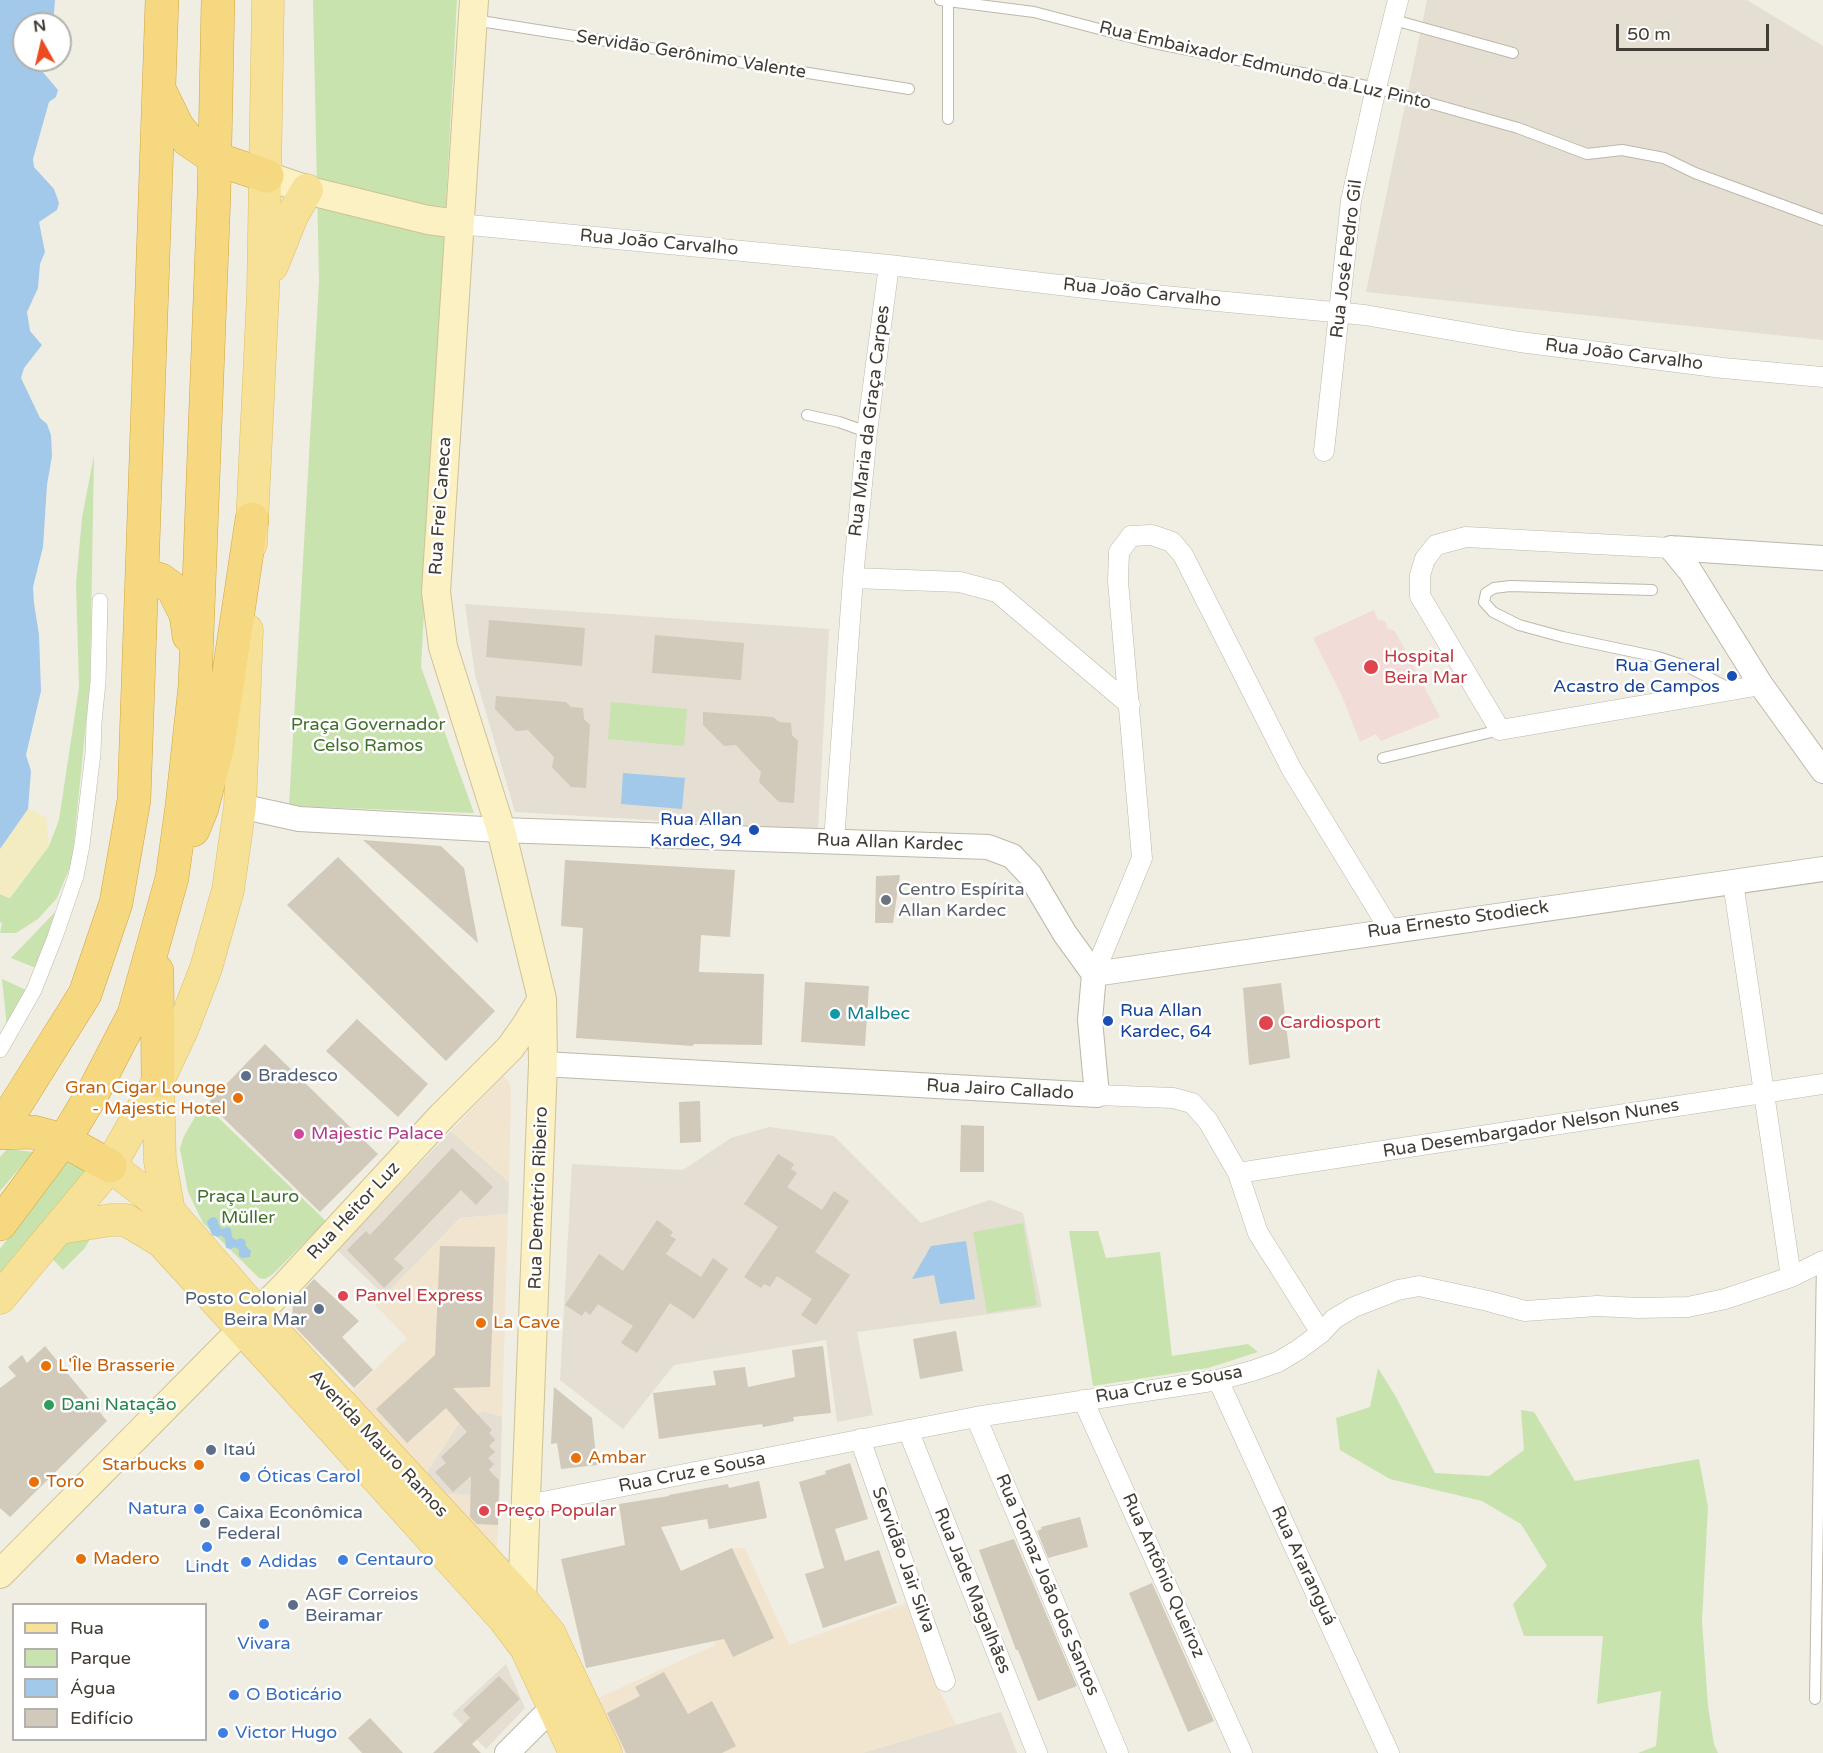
<!DOCTYPE html>
<meta charset="utf-8">
<style>
body{margin:0}
#map{position:relative;width:1823px;height:1753px;overflow:hidden;background:#f0ede3;font-family:"Varela Round",sans-serif}
canvas{display:block}
.legend{position:absolute;left:12px;top:1603px;width:195px;height:138px;box-sizing:border-box;background:#fff;border:2px solid #b3b1ae;margin:0;padding:8px 10px;list-style:none;font-size:18px;color:#423d34}
.legend li{display:flex;align-items:center;gap:12px;height:30px}
.legend b{width:30px;border:2px solid #b3b1ae}
.north{position:absolute;left:12px;top:12px;width:60px;height:60px;box-sizing:border-box;background:#fff;border:2px solid #b3b1ae;border-radius:50%;rotate:352deg;font-size:16px;font-weight:700;line-height:24px;text-align:center;color:#423d34}
.north::after{content:'';display:block;margin:auto;width:21px;height:27px;background:#eb4b1f;clip-path:polygon(50% 0,100% 100%,50% 72%,0 100%)}
.scale{position:absolute;left:1616px;top:24px;width:153px;height:27px;box-sizing:border-box;border:3px solid #423d34;border-top:0;padding-left:8px;font-size:18px;line-height:21px;white-space:nowrap;color:#423d34;-webkit-text-stroke:4px #fff;paint-order:stroke}
</style>
<div id="map">
<canvas width="1823" height="1753"></canvas>
<ul class="legend">
<li><b style="height:8px;background:#f7e196"></b>Rua</li>
<li><b style="height:16px;background:#c8e3ae"></b>Parque</li>
<li><b style="height:16px;background:#a2c8ea"></b>Água</li>
<li><b style="height:16px;background:#d1c9ba"></b>Edifício</li>
</ul>
<div class="north">N</div>
<div class="scale">50 m</div>
</div>
<script>
const ctx = document.querySelector('canvas').getContext('2d');
ctx.lineJoin = 'round';
function fillPath(path, color) { ctx.fillStyle = color; ctx.fill(path, 'evenodd'); }
const poly = rows => new Path2D(rows.map(r => 'M' + r).join(''));
function trace(path, color, width, dash) { ctx.strokeStyle = color; ctx.lineWidth = width; ctx.lineCap = dash ? 'butt' : 'round'; ctx.setLineDash(dash || []); ctx.stroke(path); }
function label(font, color, halo, rows, align = 'center') {
  ctx.font = font + ' "Varela Round",sans-serif'; ctx.lineWidth = 5; ctx.setLineDash([]); ctx.textBaseline = 'middle'; ctx.strokeStyle = halo; ctx.fillStyle = color; for (const [text, x, y, turn = 0] of rows) {
    ctx.save(); ctx.translate(x, y); ctx.rotate((+turn || 0) * Math.PI / 180); ctx.textAlign = isNaN(turn) ? turn : align; if (halo) ctx.strokeText(text, 0, 0); ctx.fillText(text, 0, 0); ctx.restore();
  }
}
const residential = poly([
 [1427,0,1747,0,1823,46,1823,340,1366,292],
 [465,604,829,629,818,830,515,812,475,675],
 [769,1127,834,1136,921,1223,990,1200,1023,1213,1042,1307,857,1332,873,1415,837,1422,826,1340,674,1365,623,1429,560,1380,572,1164,683,1170,731,1138],
 [451,1131,509,1182,508,1214,460,1218,385,1296,337,1250],
 [483,1411,502,1417,500,1496,441,1494,425,1475,461,1420],
 [506,1664,525,1708,486,1749,452,1714],
 [1001,1712,1017,1753,862,1753,956,1725]
]);
const commercial = poly([
 [503,1076,509,1082,511,1090,509,1182,451,1131],
 [508,1214,502,1417,483,1411,461,1420,425,1475,350,1394,407,1338,375,1305,460,1218],
 [441,1494,500,1496,497,1546,494,1549],
 [732,1548,745,1548,789,1645,906,1603,930,1671,956,1725,862,1753,624,1753,596,1699,715,1645,682,1571]
]);
const medical = poly([
 [1374,610,1378,620,1385,621,1388,629,1395,631,1440,717,1381,741,1376,734,1360,742,1342,696,1313,638]
]);
const green = poly([
 [313,0,457,0,421,667,474,813,289,806,319,281],
 [94,455,90,683,72,862,57,898,38,919,16,933,0,933,2,923,0,922,0,894,10,898,49,846,59,820,79,687,76,584,82,518],
 [611,702,687,709,684,746,608,739],
 [56,911,36,968,11,958],
 [2,979,26,990,7,1027],
 [203,1103,326,1221,273,1274,265,1279,259,1278,203,1223,188,1192,180,1149,183,1138],
 [7,1149,34,1152,0,1191,0,1157],
 [66,1159,88,1169,0,1281,0,1249],
 [1023,1223,1037,1305,987,1313,973,1232],
 [1069,1231,1098,1231,1106,1258,1160,1252,1172,1356,1248,1344,1258,1352,1208,1368,1093,1386],
 [94,1232,85,1248,63,1270,47,1253,62,1241],
 [1378,1368,1396,1397,1435,1473,1489,1476,1524,1450,1521,1410,1534,1412,1575,1481,1699,1459,1708,1507,1702,1621,1708,1706,1714,1744,1718,1753,1638,1753,1656,1746,1661,1691,1597,1704,1603,1636,1524,1636,1513,1604,1547,1566,1521,1524,1482,1501,1390,1479,1340,1450,1336,1418,1370,1407]
]);
const sand = poly([
 [28,809,46,817,49,846,9,898,0,894,0,849]
]);
const water = poly([
 [0,0,55,0,53,24,24,24,24,60,43,60,42,71,58,90,56,97,49,102,33,159,34,167,54,189,59,203,57,210,39,222,45,252,40,264,38,288,27,312,30,331,42,345,24,368,21,378,40,418,47,424,51,435,52,456,47,485,43,547,33,587,34,603,39,635,41,691,26,755,31,771,28,809,0,849],
 [623,773,685,778,682,809,621,804],
 [214,1217,217,1219,219,1225,222,1229,228,1227,231,1229,232,1237,236,1240,241,1238,245,1240,246,1246,251,1251,250,1257,242,1258,239,1256,239,1250,235,1247,231,1249,226,1248,225,1239,221,1235,218,1237,212,1235,207,1222,210,1218],
 [966,1241,975,1299,940,1304,934,1275,912,1279,931,1246]
]);
const building = poly([
 [489,620,585,628,582,666,486,657],
 [655,635,744,643,741,680,652,673],
 [496,696,566,702,571,707,583,708,584,719,590,725,586,788,571,787,552,767,554,757,528,730,516,731,495,709],
 [703,712,773,717,779,722,791,723,792,735,798,741,794,803,779,802,759,782,761,772,736,745,724,746,703,725],
 [363,840,441,846,464,868,478,943],
 [338,857,495,1011,446,1061,287,905],
 [565,860,735,870,730,937,701,935,699,972,764,974,762,1045,694,1044,693,1046,576,1038,583,928,561,926],
 [900,875,893,923,875,923,876,876],
 [805,982,869,986,865,1046,801,1042],
 [1281,983,1290,1058,1249,1065,1243,988],
 [357,1019,428,1084,398,1117,326,1051],
 [265,1044,378,1154,320,1212,208,1103],
 [700,1101,701,1142,680,1143,679,1102],
 [961,1125,984,1126,984,1172,960,1172],
 [452,1148,493,1187,476,1205,461,1190,394,1259,404,1268,384,1288,347,1250,366,1231,370,1235],
 [778,1154,794,1164,791,1169,797,1173,787,1187,822,1210,834,1191,849,1201,815,1252,850,1275,816,1325,801,1315,812,1299,777,1276,770,1287,764,1284,761,1288,744,1277,778,1227,744,1204],
 [657,1220,673,1232,670,1236,676,1239,666,1254,701,1277,713,1258,728,1269,694,1319,670,1303,637,1353,621,1343,633,1326,598,1304,590,1315,585,1311,582,1316,565,1305,599,1254,623,1271],
 [440,1246,495,1247,490,1387,453,1388,492,1430,489,1433,495,1440,489,1446,495,1452,488,1458,494,1464,489,1470,499,1480,498,1525,477,1524,470,1517,471,1476,453,1492,435,1472,446,1463,441,1457,467,1432,446,1408,407,1443,376,1409,435,1355],
 [314,1279,359,1321,342,1337,373,1370,354,1388,292,1324,293,1301],
 [956,1331,963,1371,920,1379,913,1339],
 [45,1346,107,1421,10,1517,0,1508,0,1388,16,1376,8,1367,22,1355,27,1363],
 [823,1346,831,1413,793,1417,794,1421,763,1427,762,1424,659,1439,653,1393,716,1385,713,1371,745,1367,748,1387,795,1377,792,1350],
 [554,1387,592,1418,597,1465,561,1469,557,1443,551,1444],
 [850,1463,868,1519,835,1529,845,1561,879,1550,897,1603,823,1628,805,1574,824,1568,799,1482,826,1474,825,1471],
 [759,1481,767,1518,709,1529,707,1519,661,1527,681,1571,732,1548,774,1638,733,1657,724,1639,586,1668,561,1559,625,1545,619,1504,669,1496,669,1495,728,1484,729,1488],
 [1080,1517,1088,1547,1048,1558,1037,1531,1042,1529,1041,1527],
 [1014,1539,1077,1686,1038,1701,1018,1650,1016,1650,979,1550],
 [1152,1583,1214,1721,1188,1732,1129,1593],
 [664,1672,688,1714,712,1701,736,1746,722,1753,626,1753,607,1713,640,1696,635,1687],
 [499,1676,520,1699,472,1744,481,1753,433,1753,470,1718,463,1710],
 [370,1718,403,1753,362,1753,348,1738]
]);
const service = poly([
 [940,0,1034,12,1149,42,1376,88,1518,128,1587,154,1622,150,1664,158,1695,173,1823,220],
 [948,1,948,119],
 [474,20,909,89],
 [1394,20,1513,53],
 [807,415,839,422,867,432],
 [1652,590,1510,586,1494,588,1486,593,1484,602,1493,612,1519,625,1563,637,1658,657,1688,667,1729,688],
 [1383,758,1500,730],
 [1815,1699,1822,1261]
]);
const pedestrian = poly([
 [0,1050,34,990,55,937,76,876,82,845,93,753,94,722,98,682,100,601]
]);
const minor = poly([
 [459,224,889,265,1111,291,1365,315,1520,342,1723,368,1823,377],
 [1324,451,1351,201,1376,88,1398,0],
 [1671,548,1466,537,1436,545,1425,559,1420,575,1420,596,1500,730,1761,685],
 [853,578,867,432,889,265],
 [834,841,853,578,960,582,997,592,1130,705],
 [1733,882,1791,1277],
 [1094,974,1142,858,1118,581,1119,552,1131,536,1152,535,1172,542,1183,555,1292,770,1390,930],
 [1097,1095,1173,1098,1192,1103,1208,1121,1238,1173,1258,1233,1321,1333],
 [1238,1173,1823,1084],
 [1218,1380,1389,1753],
 [1083,1400,1242,1753],
 [976,1417,1118,1753],
 [908,1430,1037,1753],
 [860,1439,945,1681],
 [527,1505,976,1417,1218,1380,1252,1371,1278,1362,1298,1350,1321,1333,1334,1319,1354,1307,1398,1290,1419,1286,1488,1301,1525,1311,1597,1306,1638,1308,1688,1307,1725,1299,1791,1277,1823,1261]
]);
const tertiary = poly([
 [1671,548,1690,571,1761,685,1823,771],
 [1671,548,1823,558],
 [240,806,299,819,501,830,988,847,1012,856,1030,875,1065,934,1094,974,1090,1020,1097,1095,543,1064],
 [1094,974,1823,869],
 [507,1753,553,1707]
]);
const secondary = poly([
 [474,0,436,592,443,647,501,830,542,999,543,1064,522,1600,524,1617],
 [267,176,314,192,428,220,459,224],
 [0,1574,287,1284,442,1116,510,1048,525,1027,542,999]
]);
const primary = poly([
 [272,266,292,216,307,190],
 [251,544,263,293,268,0],
 [158,1081,160,1161,169,1211],
 [110,1166,169,1211,258,1314,522,1600,550,1634,555,1645,606,1753],
 [59,1228,111,1220,126,1220,161,1241,267,1356,505,1620,526,1648,575,1753],
 [0,1298,110,1166,158,1081,182,1030,206,968,228,890,240,806,247,630]
]);
const trunk = poly([
 [159,89,177,126,188,140,216,159,267,176],
 [143,575,161,580,173,589,186,615,189,636],
 [193,830,202,808,218,745,252,519],
 [157,971,158,1081],
 [0,1130,85,994,116,903,134,800,162,0],
 [0,1133,33,1132,63,1140,110,1166],
 [0,1224,71,1129,94,1091,134,1014,172,878,182,806,195,686,214,194,218,0]
]);
const markers = [
 [1371,667,8,"#e0444e"],
 [1732,676,6,"#1a4fb4"],
 [754,830,6,"#1a4fb4"],
 [886,900,6,"#6b7280"],
 [835,1014,6,"#0f9aa8"],
 [1108,1021,6,"#1a4fb4"],
 [1266,1023,8,"#e0444e"],
 [246,1076,6,"#5c6f8a"],
 [238,1098,6,"#e8710a"],
 [299,1134,6,"#d1479c"],
 [343,1296,6,"#e0444e"],
 [319,1309,6,"#5c6f8a"],
 [481,1323,6,"#e8710a"],
 [46,1366,6,"#e8710a"],
 [49,1405,6,"#2e9e5b"],
 [211,1450,6,"#5c6f8a"],
 [576,1458,6,"#e8710a"],
 [199,1465,6,"#e8710a"],
 [245,1477,6,"#3f7fe0"],
 [34,1482,6,"#e8710a"],
 [199,1509,6,"#3f7fe0"],
 [484,1511,6,"#e0444e"],
 [205,1523,6,"#5c6f8a"],
 [207,1547,6,"#3f7fe0"],
 [81,1559,6,"#e8710a"],
 [343,1560,6,"#3f7fe0"],
 [246,1562,6,"#3f7fe0"],
 [293,1605,6,"#5c6f8a"],
 [264,1624,6,"#3f7fe0"],
 [234,1695,6,"#3f7fe0"],
 [223,1733,6,"#3f7fe0"]
];
const streetNames = [
 ["Servidão Gerônimo Valente",691,55,9],
 ["Rua Embaixador Edmundo da Luz Pinto",1265,66,13],
 ["Rua João Carvalho",659,243,5],
 ["Rua José Pedro Gil",1347,259,-83],
 ["Rua João Carvalho",1142,293,6],
 ["Rua João Carvalho",1624,355,7],
 ["Rua Maria da Graça Carpes",870,421,-83],
 ["Rua Frei Caneca",441,506,-86],
 ["Rua Allan Kardec",890,843,2],
 ["Rua Ernesto Stodieck",1458,920,-8],
 ["Rua Jairo Callado",1000,1090,3],
 ["Rua Desembargador Nelson Nunes",1531,1129,-9],
 ["Rua Demétrio Ribeiro",539,1198,-88],
 ["Rua Heitor Luz",354,1211,-47],
 ["Rua Cruz e Sousa",1169,1385,-10],
 ["Avenida Mauro Ramos",378,1444,47],
 ["Rua Cruz e Sousa",692,1473,-11],
 ["Servidão Jair Silva",903,1560,70],
 ["Rua Araranguá",1303,1566,65],
 ["Rua Antônio Queiroz",1163,1576,66],
 ["Rua Tomaz João dos Santos",1047,1585,67],
 ["Rua Jade Magalhães",972,1591,68]
];
const healthNames = [
 ["Hospital",1384,657],
 ["Beira Mar",1384,678],
 ["Cardiosport",1280,1023],
 ["Panvel Express",355,1296],
 ["Preço Popular",496,1511]
];
const transitNames = [
 ["Rua General",1720,666],
 ["Acastro de Campos",1720,687],
 ["Rua Allan",742,820],
 ["Kardec, 94",742,841],
 ["Rua Allan",1120,1011,"left"],
 ["Kardec, 64",1120,1032,"left"]
];
const parkNames = [
 ["Praça Governador",368,725],
 ["Celso Ramos",368,746],
 ["Praça Lauro",248,1197],
 ["Müller",248,1218]
];
const worshipNames = [
 ["Centro Espírita",898,890],
 ["Allan Kardec",898,911]
];
const cultureNames = [
 ["Malbec",847,1014]
];
const serviceNames = [
 ["Bradesco",258,1076],
 ["Posto Colonial",307,1299,"right"],
 ["Beira Mar",307,1320,"right"],
 ["Itaú",223,1450],
 ["Caixa Econômica",217,1513],
 ["Federal",217,1534],
 ["AGF Correios",305,1595],
 ["Beiramar",305,1616]
];
const foodNames = [
 ["Gran Cigar Lounge",226,1088,"right"],
 ["- Majestic Hotel",226,1109,"right"],
 ["La Cave",493,1323],
 ["L'Île Brasserie",58,1366],
 ["Ambar",588,1458],
 ["Starbucks",187,1465,"right"],
 ["Toro",46,1482],
 ["Madero",93,1559]
];
const hotelNames = [
 ["Majestic Palace",311,1134]
];
const leisureNames = [
 ["Dani Natação",61,1405]
];
const shopNames = [
 ["Óticas Carol",257,1477],
 ["Natura",187,1509,"right"],
 ["Centauro",355,1560],
 ["Adidas",258,1562],
 ["Lindt",207,1567,"center"],
 ["Vivara",264,1644,"center"],
 ["O Boticário",246,1695],
 ["Victor Hugo",235,1733]
];
fillPath(residential, '#e4dfd2');
fillPath(commercial, '#f2e5cf');
fillPath(medical, '#f1dcd7');
fillPath(green, '#c8e3ae');
fillPath(sand, '#f3ecc0');
fillPath(water, '#a2c8ea');
fillPath(building, '#d1c9ba');
trace(service, '#beb8aa', 12);
trace(pedestrian, '#beb8aa', 16);
trace(minor, '#beb8aa', 21);
trace(tertiary, '#beb8aa', 26);
trace(secondary, '#cec296', 30);
trace(primary, '#dbbf67', 33);
trace(trunk, '#d2a43c', 34);
trace(service, '#fff', 10);
trace(pedestrian, '#fff', 15);
trace(minor, '#fff', 20);
trace(tertiary, '#fff', 24);
trace(secondary, '#fbf1c3', 28);
trace(primary, '#f7e196', 32);
trace(trunk, '#f6d880', 33);
for (const [x, y, r, color] of markers) { const dot = new Path2D(); dot.arc(x, y, r, 0, 2 * Math.PI); ctx.fillStyle = color; ctx.fill(dot); trace(dot, '#fff', 2); }
label('18px', '#423d34', '#fff', streetNames);
label('18px', '#be3a42', '#fff', healthNames, 'left');
label('18px', '#164399', '#fff', transitNames, 'right');
label('18px', '#416f2c', '#fff', parkNames);
label('18px', '#5b616d', '#fff', worshipNames, 'left');
label('18px', '#0d838f', '#fff', cultureNames, 'left');
label('18px', '#4e5e75', '#fff', serviceNames, 'left');
label('18px', '#c56008', '#fff', foodNames, 'left');
label('18px', '#b23c85', '#fff', hotelNames, 'left');
label('18px', '#27864d', '#fff', leisureNames, 'left');
label('18px', '#366cbe', '#fff', shopNames, 'left');
</script>
